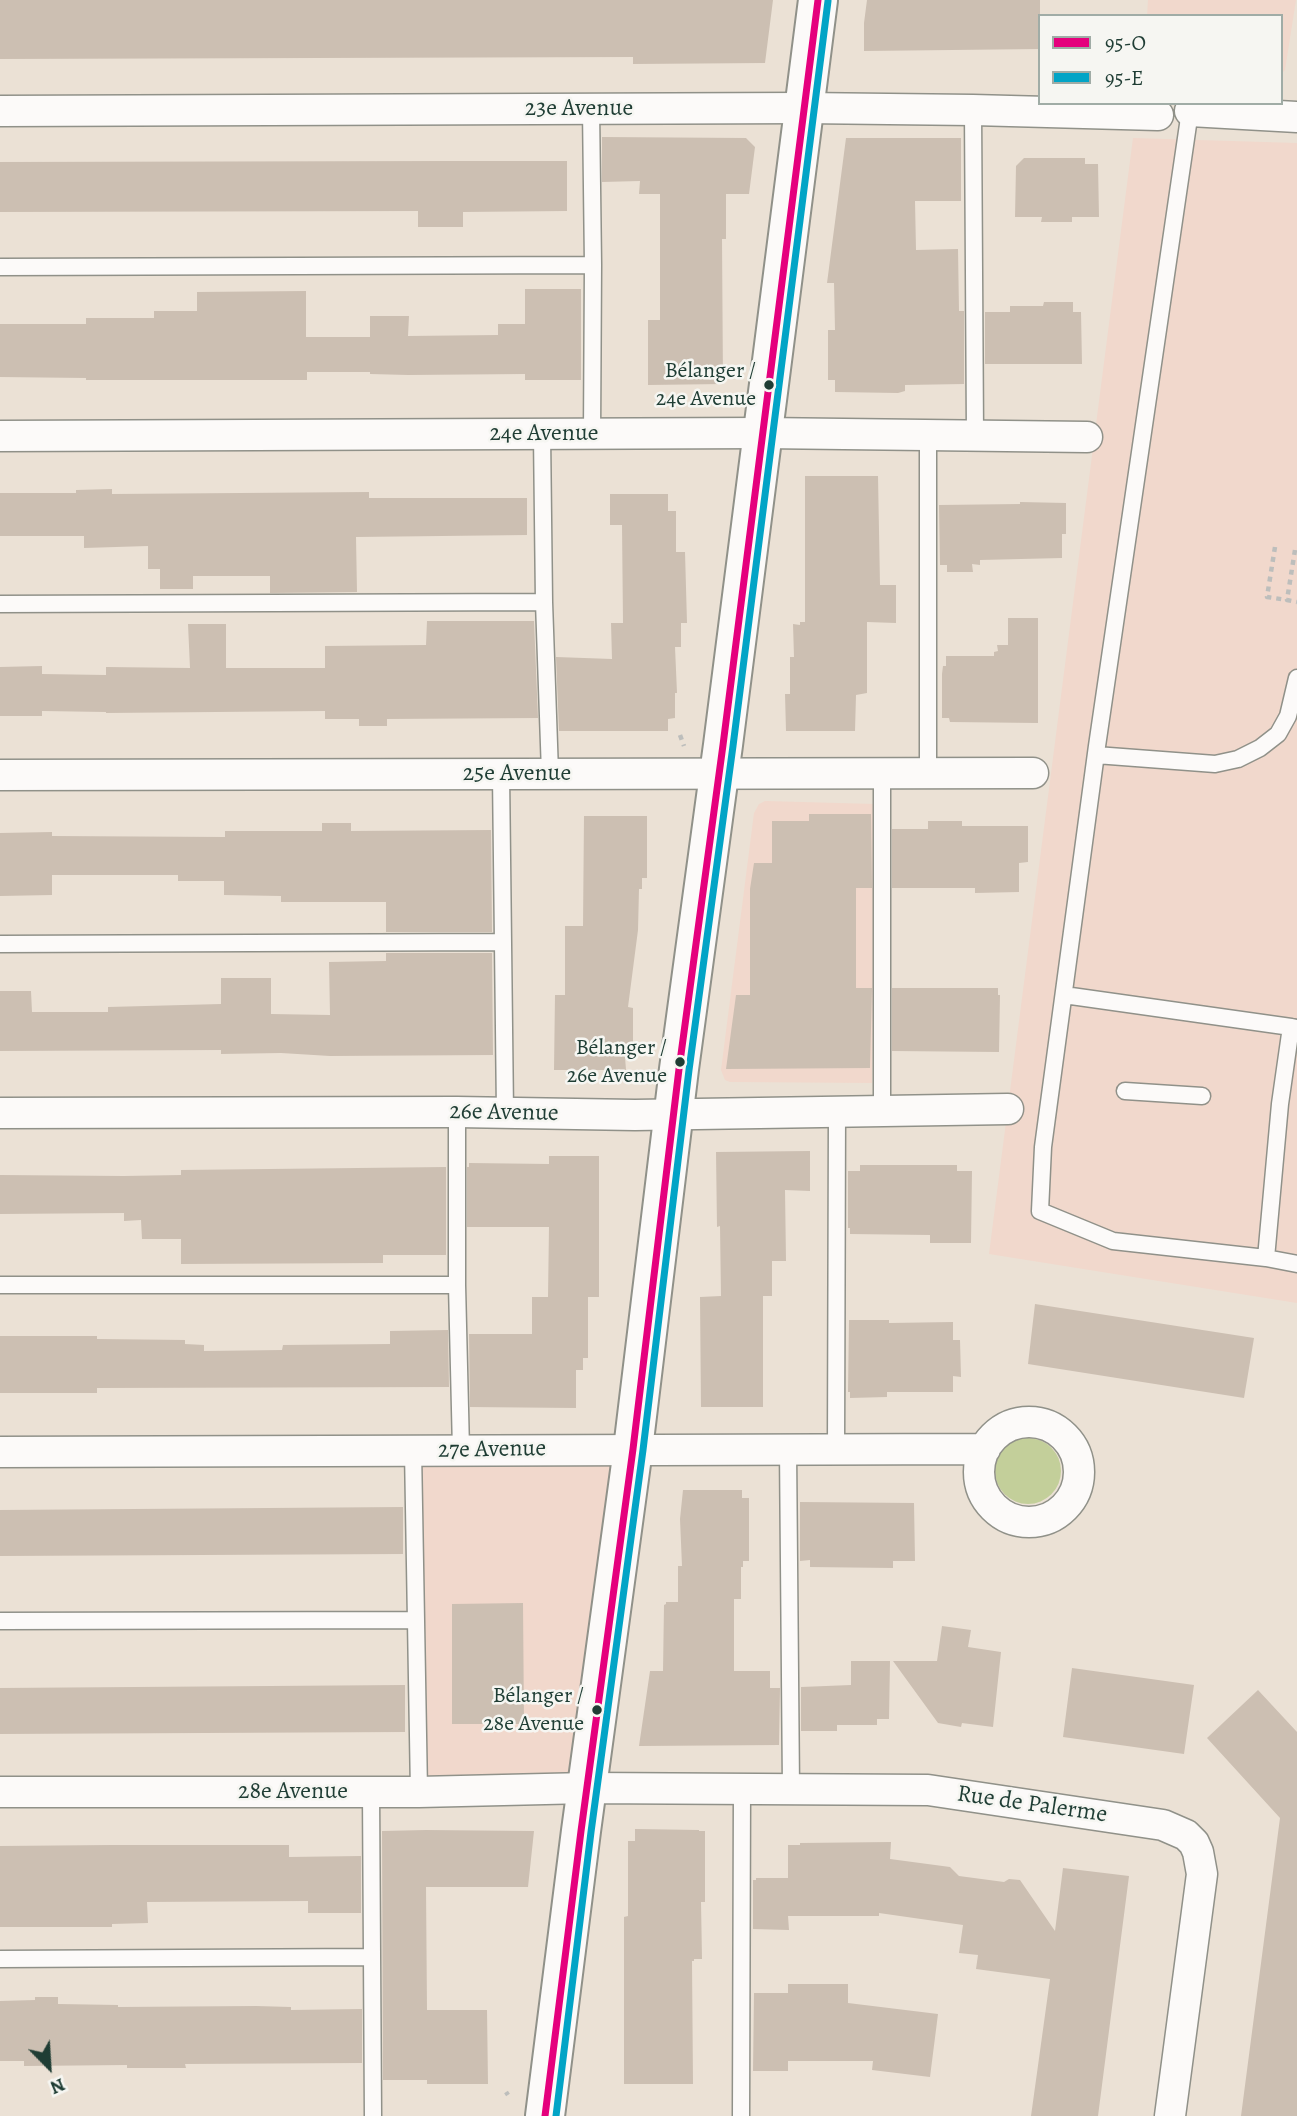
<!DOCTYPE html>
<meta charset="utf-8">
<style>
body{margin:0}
#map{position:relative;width:1297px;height:2116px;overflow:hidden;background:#ebe1d5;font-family:Alegreya,serif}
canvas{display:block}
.legend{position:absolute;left:1038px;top:14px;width:245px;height:91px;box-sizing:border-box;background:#f6f6f2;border:2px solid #a0aca6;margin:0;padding:9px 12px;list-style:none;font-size:21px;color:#1f3d34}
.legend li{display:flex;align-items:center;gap:14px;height:35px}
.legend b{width:35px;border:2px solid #a0aca6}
.north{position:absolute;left:14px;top:2032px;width:70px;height:70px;-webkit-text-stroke:5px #f6f6f2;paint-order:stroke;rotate:156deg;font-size:19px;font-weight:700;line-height:28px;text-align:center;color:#1f3d34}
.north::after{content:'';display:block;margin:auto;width:24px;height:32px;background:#1f3d34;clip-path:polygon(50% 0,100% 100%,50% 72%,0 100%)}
</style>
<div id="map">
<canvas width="1297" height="2116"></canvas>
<ul class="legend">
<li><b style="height:9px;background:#e5007d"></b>95-O</li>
<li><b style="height:9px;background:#02a4c6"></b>95-E</li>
</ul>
<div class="north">N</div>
</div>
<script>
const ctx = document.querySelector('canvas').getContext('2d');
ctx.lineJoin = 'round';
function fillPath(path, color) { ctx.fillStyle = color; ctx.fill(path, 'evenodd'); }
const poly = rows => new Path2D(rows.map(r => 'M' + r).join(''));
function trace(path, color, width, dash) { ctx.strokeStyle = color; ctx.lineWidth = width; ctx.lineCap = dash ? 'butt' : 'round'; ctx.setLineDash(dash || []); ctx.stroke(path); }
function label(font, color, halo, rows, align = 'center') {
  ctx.font = font + ' Alegreya,serif'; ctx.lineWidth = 5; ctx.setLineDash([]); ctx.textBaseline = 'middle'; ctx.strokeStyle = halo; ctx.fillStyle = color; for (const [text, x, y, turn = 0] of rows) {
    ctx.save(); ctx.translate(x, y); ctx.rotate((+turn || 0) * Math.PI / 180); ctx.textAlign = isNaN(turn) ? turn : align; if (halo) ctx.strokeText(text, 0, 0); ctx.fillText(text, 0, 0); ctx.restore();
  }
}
const built = poly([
 [1148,0,1296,0,1285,70,1281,74,1281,16,1147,16],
 [1133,138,1297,143,1297,1303,989,1254],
 [765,801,875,804,872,1083,730,1082,725,1080,721,1070,754,813,759,804],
 [633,1449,587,1788,419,1792,413,1450]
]);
const green = poly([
 '995 1471a33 33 0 1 1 66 0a33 33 0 1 1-66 0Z'
]);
const building = poly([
 [0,0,773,0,765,63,633,64,633,57,0,59],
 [867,0,1040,0,1040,49,864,51,864,23],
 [602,137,746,138,755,147,749,194,726,194,726,239,722,239,723,384,648,385,648,320,660,320,660,194,639,194,640,181,602,182],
 [846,138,961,138,961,201,915,201,916,250,958,249,959,311,964,311,964,384,905,385,905,391,898,393,835,392,835,380,828,380,828,330,835,330,834,283,827,283],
 [1024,158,1085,158,1085,164,1098,164,1099,217,1072,217,1072,222,1041,222,1042,217,1015,217,1016,166],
 [447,161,567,161,567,211,463,212,463,227,418,227,418,211,0,212,0,162],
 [525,289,581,289,581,380,525,380,525,374,408,375,370,374,370,372,307,372,307,380,86,380,86,378,0,377,0,324,86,324,86,318,154,318,154,311,197,311,197,292,306,291,306,337,370,337,370,316,409,316,408,336,498,335,498,324,525,324],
 [1044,302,1073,302,1073,312,1081,312,1082,364,985,364,985,312,1010,312,1010,306,1043,306],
 [805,476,878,476,880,585,896,585,896,623,867,622,867,693,856,695,855,731,786,731,785,694,790,694,790,657,794,657,793,624,800,625,800,622,805,622],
 [112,489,112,494,369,492,369,498,527,498,527,535,356,537,357,592,270,593,270,576,193,576,193,589,160,589,160,569,148,569,148,546,84,548,84,536,0,536,0,493,76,493,76,490],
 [610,494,668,494,668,511,676,511,676,552,685,552,687,623,681,623,681,647,675,647,677,693,675,693,675,718,668,719,668,731,559,731,556,657,612,659,611,623,623,623,622,525,610,525],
 [1020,502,1066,503,1066,534,1062,534,1062,558,980,560,980,565,972,564,973,572,947,572,947,565,940,565,939,505,1020,504],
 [1008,618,1038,618,1038,723,950,722,949,718,942,718,942,674,943,666,946,666,946,656,994,656,994,652,998,651,997,645,1008,645],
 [427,621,534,621,538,718,387,719,387,726,359,726,359,719,325,719,325,711,106,713,106,712,42,711,42,716,0,716,0,667,42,666,42,674,106,675,106,667,190,668,188,624,226,624,226,668,325,668,325,646,426,645],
 [809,814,871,814,872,888,856,888,856,988,872,988,870,1068,726,1069,736,995,750,995,750,889,754,863,772,863,772,821,809,821],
 [584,816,647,816,647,878,642,878,642,889,639,889,638,930,628,1007,633,1008,633,1057,625,1057,626,1070,554,1070,555,995,565,995,565,926,583,926],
 [928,821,962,821,962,826,1028,826,1028,862,1019,863,1019,892,975,893,975,888,892,888,892,829,928,829],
 [322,823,351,823,351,831,491,830,492,932,386,932,386,902,281,902,281,896,224,895,224,881,178,881,178,875,52,875,52,895,0,896,0,833,52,832,52,836,225,837,225,831,322,831],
 [386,953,492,953,493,1055,330,1056,281,1053,221,1054,221,1050,0,1051,0,991,31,991,32,1012,108,1012,108,1007,221,1004,221,978,271,978,271,1014,330,1015,329,962,386,961],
 [892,988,998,988,998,995,1000,995,999,1052,892,1051],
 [810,1151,810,1191,785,1190,786,1261,772,1261,772,1296,763,1296,763,1407,701,1407,700,1297,721,1296,720,1226,717,1227,716,1152],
 [549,1156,599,1156,599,1297,588,1297,588,1358,583,1358,583,1370,576,1370,576,1408,470,1407,469,1334,532,1334,532,1297,548,1297,549,1227,467,1227,467,1167,469,1167,469,1163,549,1164],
 [860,1165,957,1165,957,1171,972,1171,971,1243,930,1243,930,1235,850,1234,850,1228,848,1228,848,1171,860,1171],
 [446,1167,446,1255,383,1255,383,1263,181,1264,181,1239,142,1239,141,1220,124,1221,124,1213,0,1214,0,1175,124,1176,181,1175,181,1170],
 [1035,1304,1254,1338,1244,1398,1028,1364],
 [849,1320,889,1320,889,1323,953,1322,953,1340,960,1340,961,1377,953,1376,953,1392,887,1392,887,1397,850,1398,850,1392,848,1392],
 [448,1330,449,1387,97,1388,97,1393,0,1393,0,1336,97,1336,97,1339,185,1340,185,1344,204,1345,204,1351,282,1350,283,1345,390,1344,390,1331],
 [683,1490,742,1490,742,1498,749,1498,749,1561,743,1561,743,1567,741,1567,741,1599,734,1599,734,1671,770,1671,770,1688,780,1688,779,1745,639,1746,650,1671,663,1671,664,1605,666,1604,666,1602,678,1602,678,1566,682,1566,680,1519],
 [800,1502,914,1503,915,1561,893,1561,893,1568,810,1567,810,1560,800,1561],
 [403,1507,403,1554,0,1556,0,1510],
 [523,1603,524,1724,452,1724,452,1604],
 [942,1626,971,1630,968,1647,1001,1652,993,1727,962,1723,961,1727,938,1723,893,1661,937,1661],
 [851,1661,890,1661,889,1719,877,1719,877,1725,837,1725,837,1731,801,1731,801,1687,851,1685],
 [1072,1668,1194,1685,1184,1754,1063,1737],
 [405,1685,405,1732,0,1734,0,1688],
 [1258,1690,1297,1732,1297,2116,1241,2116,1280,1818,1207,1738],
 [635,1829,699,1830,699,1831,705,1831,705,1902,701,1902,702,1959,694,1959,694,1961,692,1961,693,2084,624,2084,624,1917,628,1916,628,1841,635,1841],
 [426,1830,534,1831,528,1887,426,1887,427,2010,487,2010,488,2084,427,2084,427,2080,383,2080,382,1831],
 [891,1842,890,1859,950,1867,959,1876,1004,1882,1009,1879,1020,1880,1055,1931,1063,1868,1129,1876,1098,2116,1031,2116,1050,1979,976,1969,978,1955,959,1953,963,1925,879,1913,879,1916,788,1916,789,1930,753,1929,753,1880,756,1880,756,1878,788,1878,788,1845,800,1845,800,1843],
 [111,1845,289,1845,289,1857,361,1856,361,1913,308,1913,308,1901,147,1902,148,1923,112,1924,112,1927,0,1927,0,1846],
 [788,1984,848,1984,848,2003,938,2014,930,2077,872,2070,873,2061,788,2061,788,2071,753,2071,754,1993,788,1993],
 [35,1997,58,1997,58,2004,118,2005,118,2007,256,2006,291,2007,291,2010,362,2009,362,2063,185,2064,186,2068,127,2068,127,2065,24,2066,24,2061,0,2061,0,2001,35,2000]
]);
const path = poly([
 [1275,547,1267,597,1287,600],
 [1295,550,1287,600,1297,602],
 [680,735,684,746],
 [506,2092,508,2095]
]);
const service = poly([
 [591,109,593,265,592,434],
 [973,110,975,435],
 [1190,111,1097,746,1043,1147,1040,1211,1113,1241,1266,1258],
 [0,267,593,265],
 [542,434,544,602,550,773],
 [0,604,544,602],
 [1096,755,1215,764,1238,759,1260,748,1278,734,1288,716,1297,678],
 [928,773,928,435],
 [501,774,505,1113],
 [0,944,502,942],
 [1064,995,1291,1027],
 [1297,1028,1291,1027,1280,1104,1266,1258,1297,1264],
 [1125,1091,1202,1096],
 [882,1110,882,773],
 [457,1112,457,1285,461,1450],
 [0,1285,457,1285],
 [788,1449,791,1789],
 [836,1449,837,1111],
 [413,1450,419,1792],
 [0,1621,415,1620],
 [371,1792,373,2116],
 [0,1959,371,1957],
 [741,2116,742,1788]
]);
const minor = poly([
 [0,111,804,108,973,110,1158,115],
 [1190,111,1297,117],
 [0,436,763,433,1087,437],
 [0,775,1033,773],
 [0,1113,457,1112,635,1115,1008,1109],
 '979 1472a50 50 0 1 1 100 0a50 50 0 1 1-100 0Z',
 [0,1452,985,1449],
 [0,1792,419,1792,587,1788,928,1790,1163,1825,1186,1835,1194,1843,1198,1852,1202,1874,1170,2116]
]);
const tertiary = poly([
 [545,2116,581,1831,633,1449,679,1069,723,745,818,0]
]);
const bus1 = poly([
 [545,2116,581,1831,633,1449,679,1069,723,745,818,0]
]);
const bus2 = poly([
 [556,2116,591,1832,643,1450,689,1070,733,746,828,1]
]);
const markers = [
 [769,385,6,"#1f3d34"],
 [680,1062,6,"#1f3d34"],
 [597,1710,6,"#1f3d34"]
];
const busNames = [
 ["Bélanger /",756,372],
 ["24e Avenue",756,400],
 ["Bélanger /",667,1049],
 ["26e Avenue",667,1077],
 ["Bélanger /",584,1697],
 ["28e Avenue",584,1725]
];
const streetNames = [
 ["23e Avenue",579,109],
 ["24e Avenue",544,434],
 ["25e Avenue",517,774],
 ["26e Avenue",504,1113,1],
 ["27e Avenue",492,1450,-1],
 ["28e Avenue",293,1792],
 ["Rue de Palerme",1032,1805,8]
];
fillPath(built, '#f1d8cc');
fillPath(green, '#c3cf9a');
fillPath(building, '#ccbfb2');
trace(service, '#909189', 19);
trace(minor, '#909189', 33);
trace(tertiary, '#909189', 42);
trace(path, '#bdbebc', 4.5, [5, 5]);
trace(service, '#fcfaf9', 16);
trace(minor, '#fcfaf9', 30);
trace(tertiary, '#fcfaf9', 38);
trace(bus1, '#e5007d', 7);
trace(bus2, '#02a4c6', 7);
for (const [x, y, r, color] of markers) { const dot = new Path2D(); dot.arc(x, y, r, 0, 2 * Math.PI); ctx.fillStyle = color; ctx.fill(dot); trace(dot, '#f6f6f2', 2.5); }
label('22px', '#1f3d34', '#f6f6f2', busNames, 'right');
label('24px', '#1f3d34', '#f6f6f2', streetNames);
</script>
